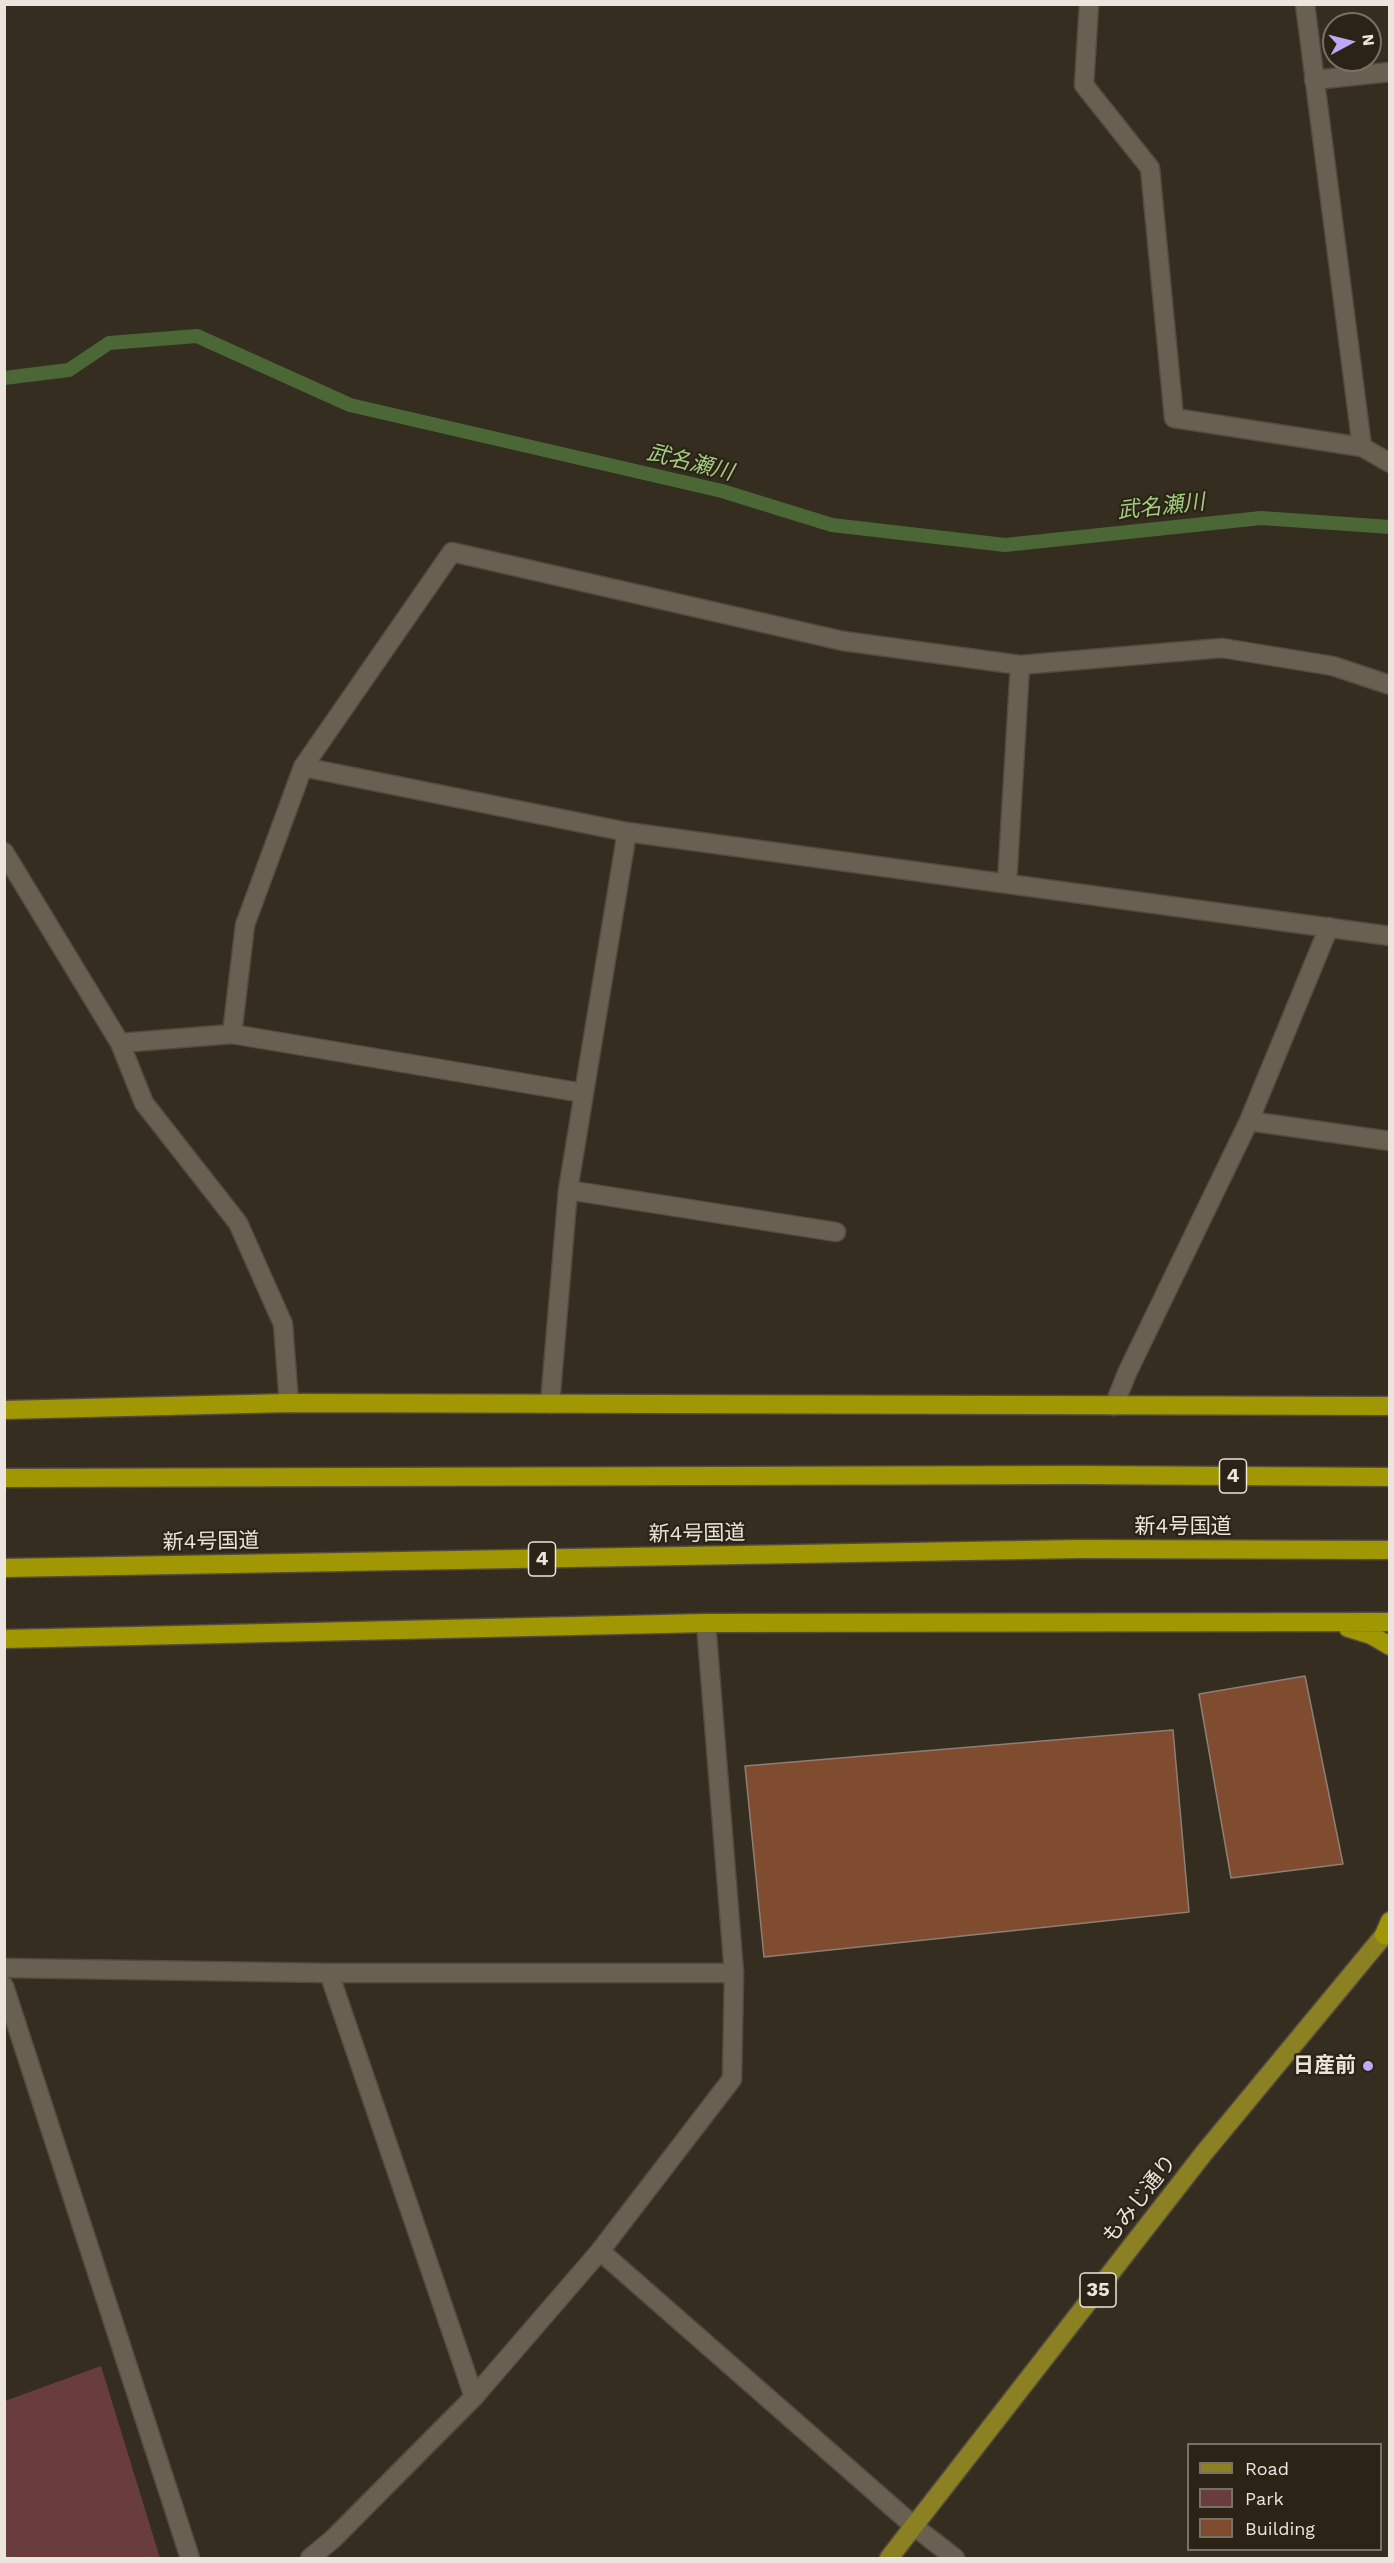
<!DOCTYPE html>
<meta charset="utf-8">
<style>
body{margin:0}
#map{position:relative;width:1394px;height:2563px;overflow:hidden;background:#352d20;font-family:"Work Sans",sans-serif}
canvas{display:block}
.frame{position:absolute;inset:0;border:6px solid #ebe5dd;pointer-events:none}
.legend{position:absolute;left:1187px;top:2443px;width:195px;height:108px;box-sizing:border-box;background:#2b2316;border:2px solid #787166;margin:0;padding:8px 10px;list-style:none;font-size:18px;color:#ebe5dd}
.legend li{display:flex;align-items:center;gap:12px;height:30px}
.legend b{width:30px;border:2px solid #787166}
.north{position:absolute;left:1322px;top:12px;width:60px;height:60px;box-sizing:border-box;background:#2b2316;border:2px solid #787166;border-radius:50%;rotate:83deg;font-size:16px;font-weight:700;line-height:24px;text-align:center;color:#ebe5dd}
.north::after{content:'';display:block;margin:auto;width:21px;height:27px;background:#bcaaf5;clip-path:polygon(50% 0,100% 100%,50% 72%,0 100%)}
</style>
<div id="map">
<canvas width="1394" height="2563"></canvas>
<div class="frame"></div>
<ul class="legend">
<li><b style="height:8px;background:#8b8122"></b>Road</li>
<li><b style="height:16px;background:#693d3d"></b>Park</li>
<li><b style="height:16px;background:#7f4c30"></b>Building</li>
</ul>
<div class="north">N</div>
</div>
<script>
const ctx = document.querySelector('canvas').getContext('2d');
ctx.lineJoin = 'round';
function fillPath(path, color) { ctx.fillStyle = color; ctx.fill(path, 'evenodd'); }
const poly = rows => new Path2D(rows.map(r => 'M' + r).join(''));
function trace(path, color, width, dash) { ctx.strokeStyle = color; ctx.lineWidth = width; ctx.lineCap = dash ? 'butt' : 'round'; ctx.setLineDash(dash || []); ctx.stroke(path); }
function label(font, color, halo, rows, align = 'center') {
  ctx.font = font + ' "Work Sans","Noto Sans JP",sans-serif'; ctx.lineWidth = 4.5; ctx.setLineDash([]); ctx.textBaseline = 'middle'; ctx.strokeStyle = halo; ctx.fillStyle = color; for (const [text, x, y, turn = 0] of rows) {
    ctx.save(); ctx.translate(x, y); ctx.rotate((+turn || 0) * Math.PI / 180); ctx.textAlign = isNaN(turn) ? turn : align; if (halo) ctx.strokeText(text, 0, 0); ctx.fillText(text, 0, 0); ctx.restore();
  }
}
const green = poly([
 [101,2366,160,2558,5,2558,5,2401]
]);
const stream = poly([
 [4,378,69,370,109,343,197,336,350,405,722,491,832,525,1005,545,1261,518,1390,527]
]);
const building = poly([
 [1305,1676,1343,1864,1231,1878,1199,1694,1305,1676],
 [1173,1730,1189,1912,764,1957,745,1766,1173,1730]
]);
const minor = poly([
 [1089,4,1084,85,1150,168,1174,418,1362,447,1305,4],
 [1314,80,1390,72],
 [1362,447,1390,463],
 [303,767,627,832,1390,936],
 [4,852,120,1043,144,1103,238,1223,283,1324,289,1403],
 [1007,883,1020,665],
 [232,1034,583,1093],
 [120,1043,232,1034,245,925,303,767,452,552,843,641,1020,665,1222,648,1333,666,1390,685],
 [1249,1121,1329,927],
 [568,1190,836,1232],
 [550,1404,568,1190,627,832],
 [1114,1406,1127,1373,1249,1121,1390,1141],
 [4,1968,329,1973,734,1973],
 [329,1973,474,2397],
 [4,1986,190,2558],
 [600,2251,915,2527,955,2558],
 [310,2558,333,2539,474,2397,600,2251,732,2079,734,1973,706,1623]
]);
const major = poly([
 [889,2558,1204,2153,1390,1928]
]);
const highway = poly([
 [4,1410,289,1403,1390,1406],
 [4,1478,1077,1475,1390,1477],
 [4,1568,1080,1549,1390,1550],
 [1348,1628,1371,1635,1390,1646],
 [4,1639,706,1623,1390,1622],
 [1384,1935,1390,1921]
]);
const markers = [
 [1368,2066,6,"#bcaaf5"]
];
const shields = [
 [1233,1476,27],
 [542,1559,27],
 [1098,2290,36]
];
const shieldNames = [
 ["4",1233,1476],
 ["4",542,1559],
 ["35",1098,2290]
];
const streetNames = [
 ["新4号国道",1183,1527],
 ["新4号国道",697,1534,-1],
 ["新4号国道",211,1542,-1],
 ["もみじ通り",1140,2199,-52]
];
const poiNames = [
 ["日産前",1356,2066]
];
const waterNames = [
 ["武名瀬川",690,463,14],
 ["武名瀬川",1161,507,-6]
];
fillPath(green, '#693d3d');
trace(stream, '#4a6735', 14);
fillPath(building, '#7f4c30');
trace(building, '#8f7e75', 1.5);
trace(minor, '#534b40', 21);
trace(major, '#534b40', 21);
trace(highway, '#534b40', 21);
trace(minor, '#6a6052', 18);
trace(major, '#8b8122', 18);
trace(highway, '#a19702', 18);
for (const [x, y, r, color] of markers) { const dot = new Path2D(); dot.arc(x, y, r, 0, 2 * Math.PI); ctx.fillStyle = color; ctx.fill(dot); trace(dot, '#2b2316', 2); }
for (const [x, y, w] of shields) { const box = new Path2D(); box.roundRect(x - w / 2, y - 17, w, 34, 4.5); ctx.fillStyle = '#2b2316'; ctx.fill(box); trace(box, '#ebe5dd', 1.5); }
label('bold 20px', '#ebe5dd', null, shieldNames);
label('21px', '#ebe5dd', '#2b2316', streetNames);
label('bold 21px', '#ebe5dd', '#2b2316', poiNames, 'right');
label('italic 22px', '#a2ce83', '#2b2316', waterNames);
</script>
